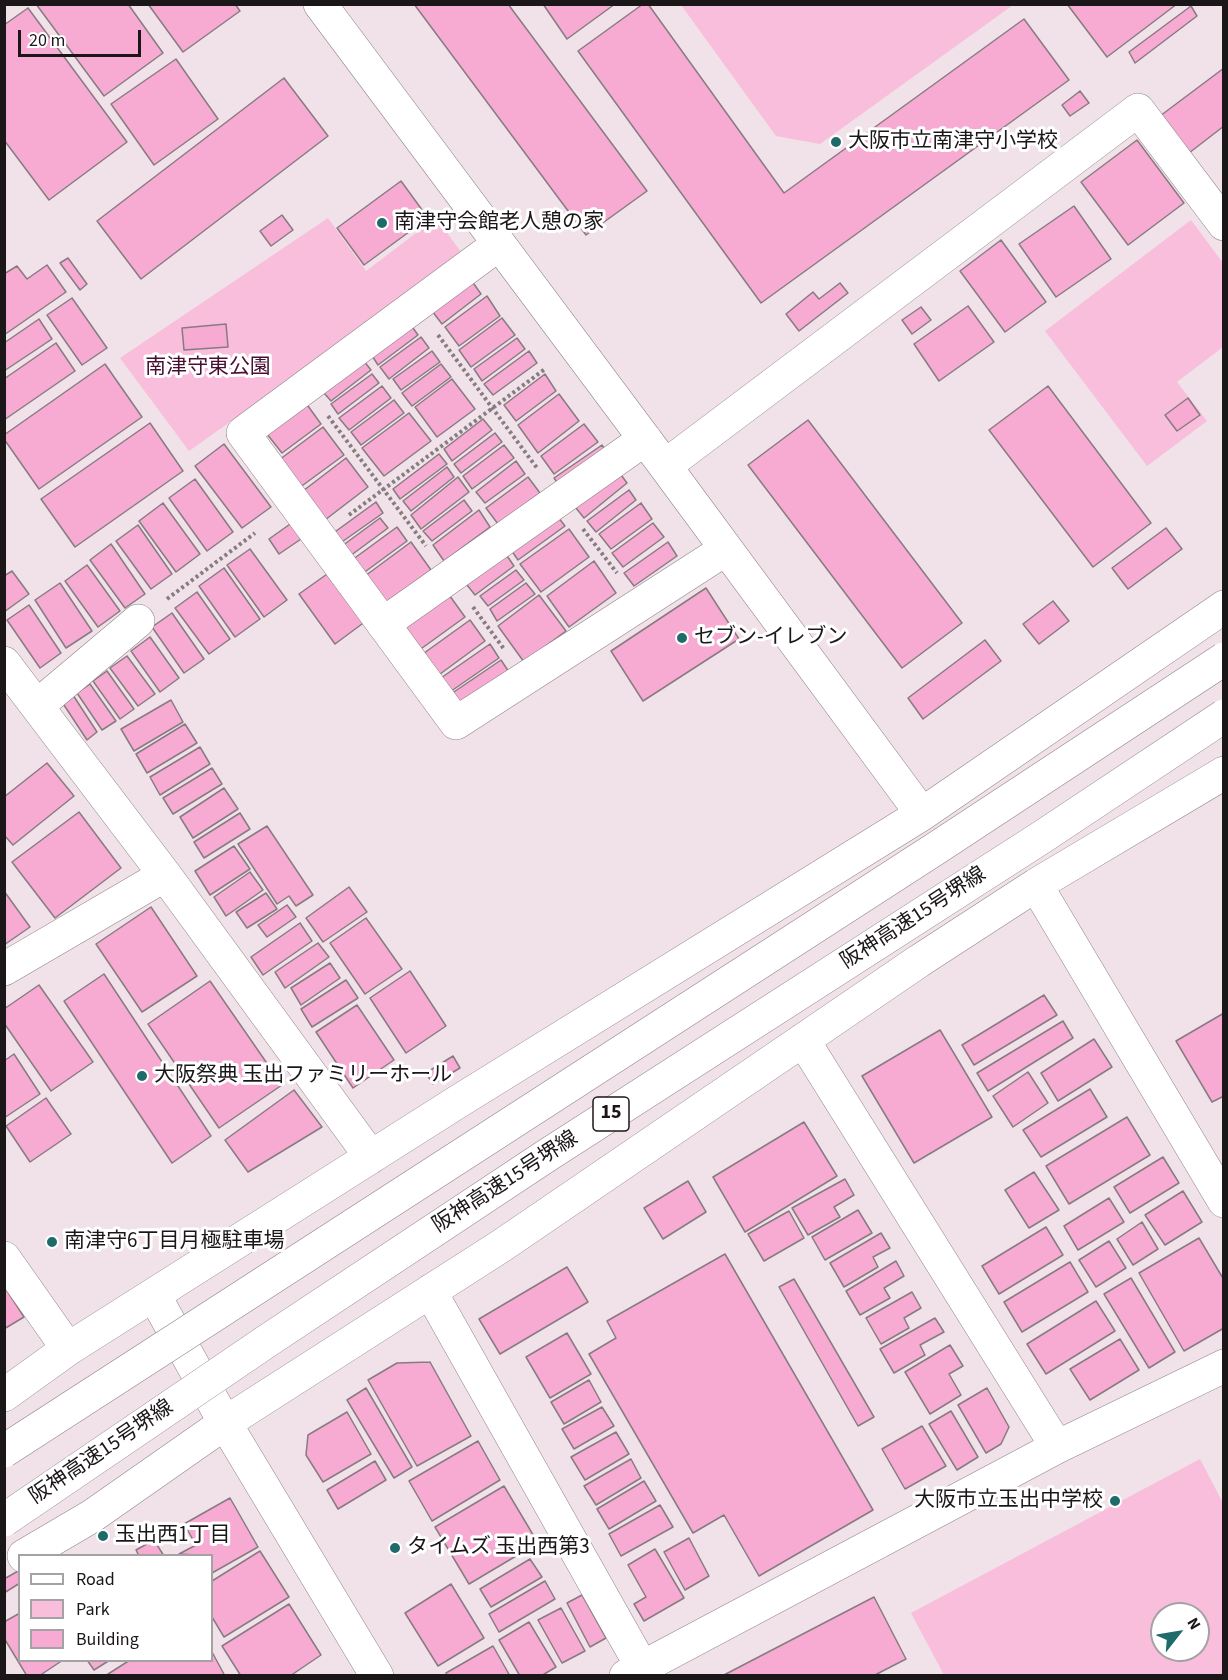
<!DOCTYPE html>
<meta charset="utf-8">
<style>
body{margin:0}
#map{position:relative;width:1228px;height:1680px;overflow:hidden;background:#f0e2e8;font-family:"Source Sans 3",sans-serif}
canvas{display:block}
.frame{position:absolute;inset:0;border:6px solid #1b1618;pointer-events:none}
.legend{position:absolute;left:18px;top:1554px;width:195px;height:108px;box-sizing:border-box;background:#fff;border:2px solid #a4a2a3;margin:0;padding:8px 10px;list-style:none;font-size:18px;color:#1b1618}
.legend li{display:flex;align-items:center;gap:12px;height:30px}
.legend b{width:30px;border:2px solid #a4a2a3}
.north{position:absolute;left:1150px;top:1602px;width:60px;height:60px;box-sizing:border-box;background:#fff;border:2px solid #a4a2a3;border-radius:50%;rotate:59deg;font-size:16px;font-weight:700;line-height:24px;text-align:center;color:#1b1618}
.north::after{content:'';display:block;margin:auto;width:21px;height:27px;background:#1e6b6a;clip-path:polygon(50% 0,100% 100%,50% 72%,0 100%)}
.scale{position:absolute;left:18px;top:30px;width:123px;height:27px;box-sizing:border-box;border:3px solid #1b1618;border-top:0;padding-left:8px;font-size:18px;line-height:21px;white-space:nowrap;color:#1b1618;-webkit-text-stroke:4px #fff;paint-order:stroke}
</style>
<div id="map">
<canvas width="1228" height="1680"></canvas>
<div class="frame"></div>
<ul class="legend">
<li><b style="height:8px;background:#fff"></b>Road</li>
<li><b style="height:16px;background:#f8bedb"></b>Park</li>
<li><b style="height:16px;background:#f7abd3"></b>Building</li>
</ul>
<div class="north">N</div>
<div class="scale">20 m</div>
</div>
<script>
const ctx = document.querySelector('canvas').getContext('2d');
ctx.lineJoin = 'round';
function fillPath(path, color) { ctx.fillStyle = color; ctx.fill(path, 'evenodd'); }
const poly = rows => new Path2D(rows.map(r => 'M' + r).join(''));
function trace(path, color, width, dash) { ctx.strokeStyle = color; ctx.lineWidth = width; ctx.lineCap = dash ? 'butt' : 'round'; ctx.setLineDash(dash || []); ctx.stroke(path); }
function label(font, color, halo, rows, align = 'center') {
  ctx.font = font + ' "Source Sans 3","Noto Sans JP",sans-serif'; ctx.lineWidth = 6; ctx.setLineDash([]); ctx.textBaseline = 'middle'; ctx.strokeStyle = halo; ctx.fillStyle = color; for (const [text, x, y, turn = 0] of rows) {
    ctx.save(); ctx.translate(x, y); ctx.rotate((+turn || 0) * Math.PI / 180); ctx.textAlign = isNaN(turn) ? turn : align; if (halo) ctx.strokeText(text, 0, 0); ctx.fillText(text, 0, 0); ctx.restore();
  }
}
const green = poly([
 [681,5,1013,5,820,144,776,136],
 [328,218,366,271,436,218,464,256,189,451,120,358],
 [1191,220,1223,263,1223,347,1177,382,1207,421,1147,466,1045,331],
 [1200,1459,1223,1503,1223,1675,944,1675,911,1613],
 [1162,1614,1198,1614,1198,1650,1162,1650]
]);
const building = poly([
 [36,4,128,4,163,53,104,96,36,4],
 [148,4,235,4,240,11,183,52,148,4],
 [414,4,508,4,647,191,586,235,414,4],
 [543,4,615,4,567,39,543,4],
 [643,4,648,4,784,193,1024,19,1069,80,761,303,578,51,643,4],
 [1067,4,1177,4,1107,57,1067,4],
 [1191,6,1197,16,1135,63,1129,52,1191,6],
 [28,8,127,142,49,200,4,140,4,25,28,8],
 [176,59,218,119,154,165,111,104,176,59],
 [1224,68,1224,126,1189,153,1160,116,1224,68],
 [284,78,328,136,141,279,97,221,284,78],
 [1080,91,1089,103,1070,116,1062,105,1080,91],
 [1137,140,1184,203,1128,245,1081,182,1137,140],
 [401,181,428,218,364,265,337,228,401,181],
 [1074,206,1111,259,1056,297,1019,244,1074,206],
 [282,215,293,230,271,246,260,231,282,215],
 [1001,240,1046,302,1005,332,960,271,1001,240],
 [68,258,87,284,80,290,60,263,68,258],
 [47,265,66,292,4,335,4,274,17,266,27,279,47,265],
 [469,277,481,294,442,324,429,307,469,277],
 [840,283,848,293,799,331,786,314,813,292,819,299,840,283],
 [487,296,500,316,459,346,445,327,487,296],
 [72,298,107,348,82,365,47,315,72,298],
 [968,306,994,342,939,381,914,344,968,306],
 [921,307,931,320,912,334,902,320,921,307],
 [502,318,515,335,471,367,459,350,502,318],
 [39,319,52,339,4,371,4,343,39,319],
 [408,321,418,335,378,365,369,351,408,321],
 [226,324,228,347,184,350,182,328,226,324],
 [421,337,429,348,389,379,380,367,421,337],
 [517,338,525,349,482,381,474,369,517,338],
 [56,343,75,371,4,420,4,379,56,343],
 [432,351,440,362,401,390,393,379,432,351],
 [529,351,537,363,493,395,484,384,529,351],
 [359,355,371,370,331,401,318,386,359,355],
 [105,364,142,417,39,489,4,439,4,435,105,364],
 [441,364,451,377,412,406,402,393,441,364],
 [372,374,379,383,338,414,331,404,372,374],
 [545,374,556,391,516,421,504,405,545,374],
 [452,379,475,409,437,437,415,407,452,379],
 [382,386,391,398,349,430,339,418,382,386],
 [1048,386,1151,523,1093,567,989,430,1048,386],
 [559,394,579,421,538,453,518,425,559,394],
 [1188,398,1200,415,1177,431,1165,415,1188,398],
 [303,399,321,424,282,453,263,429,303,399],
 [394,400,404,413,361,445,351,432,394,400],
 [409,413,431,441,384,476,362,448,409,413],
 [483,419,492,430,452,461,444,449,483,419],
 [808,420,962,623,902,668,748,465,808,420],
 [150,423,183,471,75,547,41,499,150,423],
 [584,424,598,442,554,474,541,456,584,424],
 [323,427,344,455,299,488,279,460,323,427],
 [495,433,502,442,461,473,454,464,495,433],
 [224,444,271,507,242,528,195,466,224,444],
 [504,445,514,458,472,489,463,476,504,445],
 [602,445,609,456,562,489,554,478,602,445],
 [439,454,447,464,400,499,393,489,439,454],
 [346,458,368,487,321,523,299,494,346,458],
 [516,461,525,474,485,503,476,492,516,461],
 [447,467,454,477,411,511,403,501,447,467],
 [616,468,627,483,584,518,572,503,616,468],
 [458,477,469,492,421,529,411,515,458,477],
 [528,477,540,493,498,524,486,508,528,477],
 [195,479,233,532,207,551,169,498,195,479],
 [629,490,636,500,596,532,587,521,629,490],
 [464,500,472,511,432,541,423,531,464,500],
 [376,502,383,513,339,544,332,534,376,502],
 [163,503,200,554,176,572,139,521,163,503],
 [641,503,652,519,611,549,599,534,641,503],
 [479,510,490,527,444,561,433,545,479,510],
 [555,513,565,526,518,560,509,547,555,513],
 [380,518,388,528,350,556,342,546,380,518],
 [293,522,304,537,279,554,269,539,293,522],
 [653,523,664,537,623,567,612,553,653,523],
 [138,525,172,574,151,589,116,541,138,525],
 [397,527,407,541,362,574,352,560,397,527],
 [1166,528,1182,549,1128,589,1112,568,1166,528],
 [569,529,589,557,541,592,520,564,569,529],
 [411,542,431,570,385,603,365,576,411,542],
 [668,542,677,556,634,586,624,573,668,542],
 [111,544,145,594,125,608,90,560,111,544],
 [250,549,287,600,264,617,227,565,250,549],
 [503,550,514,566,475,595,463,580,503,550],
 [594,561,616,593,569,627,547,596,594,561],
 [87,565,120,611,98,627,65,581,87,565],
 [224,568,260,619,235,637,199,586,224,568],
 [516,570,524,580,488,606,480,596,516,570],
 [12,571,29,594,4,612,4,576,12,571],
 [330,572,366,621,335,644,299,594,330,572],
 [60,583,92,631,66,648,35,600,60,583],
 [526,583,535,594,497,621,490,609,526,583],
 [706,588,739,639,643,701,611,651,706,588],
 [197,592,230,639,209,654,175,608,197,592],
 [447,592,465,617,418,651,400,626,447,592],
 [539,595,566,631,524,662,498,626,539,595],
 [1053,601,1069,621,1039,644,1023,624,1053,601],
 [29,605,61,653,40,668,7,620,29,605],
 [172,613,204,659,184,673,152,627,172,613],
 [470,620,485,641,436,677,420,656,470,620],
 [150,637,179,678,160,692,131,651,150,637],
 [985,640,1001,661,923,719,908,698,985,640],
 [490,644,499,658,447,694,438,680,490,644],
 [127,656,155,694,138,706,110,668,127,656],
 [501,660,511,675,458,711,448,696,501,660],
 [107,671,134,709,120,719,93,681,107,671],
 [90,684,116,721,102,730,77,693,90,684],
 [73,695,97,732,87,740,62,702,73,695],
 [171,700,183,722,134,751,121,729,171,700],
 [185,724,197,743,147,773,136,754,185,724],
 [200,747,210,764,160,795,150,777,200,747],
 [47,763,74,796,13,845,4,835,4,797,47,763],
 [212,768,222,784,173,814,163,798,212,768],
 [224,788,238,809,193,838,180,817,224,788],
 [79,812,121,868,55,918,12,862,79,812],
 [240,813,250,829,204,858,194,842,240,813],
 [267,826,313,895,296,906,289,896,277,904,238,844,267,826],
 [234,846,250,869,210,895,195,871,234,846],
 [250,872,263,890,226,916,214,897,250,872],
 [349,887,367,912,323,942,306,918,349,887],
 [4,891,30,927,4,945,4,891],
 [266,893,277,909,247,928,236,912,266,893],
 [287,905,296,917,267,937,258,925,287,905],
 [151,907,197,976,142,1012,96,944,151,907],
 [366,918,402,969,365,994,330,943,366,918],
 [300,923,312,941,263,975,251,957,300,923],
 [318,943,329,957,285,988,275,972,318,943],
 [330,963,340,978,301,1005,291,988,330,963],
 [410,971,446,1026,406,1053,370,998,410,971],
 [104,974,211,1136,172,1163,64,1001,104,974],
 [346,980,358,998,312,1027,301,1009,346,980],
 [210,981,282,1085,219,1128,148,1024,210,981],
 [39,985,93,1062,51,1091,4,1023,4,1009,39,985],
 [1044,995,1057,1015,974,1065,962,1045,1044,995],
 [357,1005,394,1060,353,1088,316,1032,357,1005],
 [1224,1013,1224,1096,1212,1102,1176,1041,1224,1013],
 [1063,1021,1073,1038,988,1091,977,1073,1063,1021],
 [940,1030,992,1117,914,1163,862,1076,940,1030],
 [1094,1039,1112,1067,1058,1101,1041,1073,1094,1039],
 [14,1054,40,1094,4,1118,4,1061,14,1054],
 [453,1056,460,1068,433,1084,426,1073,453,1056],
 [1028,1072,1048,1103,1013,1127,993,1096,1028,1072],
 [1090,1089,1107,1117,1041,1157,1023,1130,1090,1089],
 [294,1090,322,1127,248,1172,225,1140,294,1090],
 [46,1098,71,1134,30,1162,6,1126,46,1098],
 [1127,1117,1150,1155,1069,1204,1046,1166,1127,1117],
 [804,1122,837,1176,745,1232,713,1177,804,1122],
 [1163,1157,1179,1183,1130,1213,1114,1187,1163,1157],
 [1034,1172,1059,1210,1029,1228,1005,1190,1034,1172],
 [845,1179,854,1195,834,1207,840,1217,808,1235,792,1208,845,1179],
 [688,1181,706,1212,663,1239,644,1208,688,1181],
 [1183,1191,1202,1222,1165,1245,1145,1215,1183,1191],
 [1109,1198,1124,1222,1078,1250,1064,1226,1109,1198],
 [858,1210,872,1233,825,1260,812,1237,858,1210],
 [789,1211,804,1238,764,1261,748,1234,789,1211],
 [1142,1222,1158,1249,1133,1265,1117,1239,1142,1222],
 [1046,1227,1063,1255,999,1294,982,1266,1046,1227],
 [881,1233,890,1248,873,1257,878,1267,844,1287,830,1263,881,1233],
 [1199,1238,1224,1280,1224,1328,1184,1351,1139,1273,1199,1238],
 [1109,1241,1126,1268,1096,1287,1079,1260,1109,1241],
 [725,1254,873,1510,759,1576,724,1515,693,1533,589,1354,616,1338,607,1321,725,1254],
 [896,1261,904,1276,884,1288,890,1298,860,1315,846,1291,896,1261],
 [1070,1262,1088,1292,1022,1332,1004,1302,1070,1262],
 [567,1267,588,1302,500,1354,479,1319,567,1267],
 [1131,1278,1175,1352,1149,1368,1104,1294,1131,1278],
 [794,1279,874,1417,858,1426,779,1287,794,1279],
 [4,1286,24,1317,4,1329,4,1286],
 [912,1292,921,1308,904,1318,909,1328,881,1344,866,1318,912,1292],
 [1096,1301,1115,1331,1046,1374,1027,1344,1096,1301],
 [935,1318,944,1332,920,1345,925,1355,894,1373,880,1349,935,1318],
 [567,1333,591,1374,550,1398,526,1357,567,1333],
 [1120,1339,1139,1370,1090,1400,1070,1369,1120,1339],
 [950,1345,963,1366,949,1374,961,1395,930,1414,905,1372,950,1345],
 [430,1362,471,1436,417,1466,368,1380,397,1363,430,1362],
 [589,1380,601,1402,564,1424,551,1402,589,1380],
 [366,1388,412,1467,394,1478,347,1400,366,1388],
 [987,1388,1009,1427,1001,1444,986,1453,958,1405,987,1388],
 [602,1407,614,1426,574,1449,562,1429,602,1407],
 [951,1411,978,1457,957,1470,929,1424,951,1411],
 [347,1412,371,1454,323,1482,306,1455,308,1435,347,1412],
 [922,1426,946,1466,905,1489,882,1449,922,1426],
 [616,1432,629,1454,585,1480,571,1457,616,1432],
 [478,1441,500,1480,432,1521,409,1481,478,1441],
 [631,1459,641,1478,596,1505,584,1486,631,1459],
 [375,1461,386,1480,338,1509,327,1490,375,1461],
 [644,1481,656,1501,609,1529,597,1509,644,1481],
 [504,1486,538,1543,469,1584,435,1527,504,1486],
 [230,1498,258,1547,212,1573,212,1556,179,1554,196,1545,184,1524,230,1498],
 [660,1505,673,1527,621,1556,609,1534,660,1505],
 [689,1538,709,1576,685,1590,664,1552,689,1538],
 [154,1540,164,1556,139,1556,136,1550,154,1540],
 [655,1549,684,1598,644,1621,634,1604,646,1597,628,1565,655,1549],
 [260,1551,289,1597,224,1637,212,1617,212,1581,260,1551],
 [530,1559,542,1577,491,1607,480,1589,530,1559],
 [20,1570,20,1583,4,1593,4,1579,20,1570],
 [545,1581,555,1599,499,1632,489,1614,545,1581],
 [451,1584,484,1638,438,1666,405,1613,451,1584],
 [582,1595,606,1638,590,1647,567,1603,582,1595],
 [874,1597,906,1659,873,1676,722,1676,874,1597],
 [289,1604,321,1655,290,1676,241,1676,222,1646,289,1604],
 [561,1608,585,1651,562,1663,538,1620,561,1608],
 [20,1613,20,1660,63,1660,39,1676,27,1676,4,1638,4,1622,20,1613],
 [529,1622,556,1667,541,1676,520,1676,499,1640,529,1622],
 [493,1646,510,1676,447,1676,446,1673,493,1646],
 [212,1652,225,1676,105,1676,130,1660,212,1660,212,1652],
 [87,1660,110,1660,94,1670,87,1660]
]);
const path = poly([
 [438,335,537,468],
 [328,416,426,546],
 [349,515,545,369],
 [583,529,617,573],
 [167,599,255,533],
 [473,607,504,649]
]);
const minor = poly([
 [320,4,665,466,922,814],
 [499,244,243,433,456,723,726,549],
 [665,466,1138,110,1224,224],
 [383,624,645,439],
 [4,663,165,875,371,1157],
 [37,706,138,621],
 [1036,885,1224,1201],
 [4,969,165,875],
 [803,1040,1057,1447],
 [4,1258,68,1349],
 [430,1291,647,1676],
 [154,1295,225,1423,377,1676],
 [4,1395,68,1349,459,1101,922,814,1224,607],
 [24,1556,92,1516,225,1423,501,1246,919,961,1036,885,1224,773],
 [626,1676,1057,1447,1224,1366]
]);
const highwayBridge = poly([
 [4,1451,935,849,1224,659],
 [4,1520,267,1341,546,1156,1042,837,1224,716]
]);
const markers = [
 [836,142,6,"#1e6b6a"],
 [382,223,6,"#1e6b6a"],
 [682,638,6,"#1e6b6a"],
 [142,1076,6,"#1e6b6a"],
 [52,1242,6,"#1e6b6a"],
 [1115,1501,6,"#1e6b6a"],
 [103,1536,6,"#1e6b6a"],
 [395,1548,6,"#1e6b6a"]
];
const shields = [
 [611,1114,36]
];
const shieldNames = [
 ["15",611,1114]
];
const poiNames = [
 ["大阪市立南津守小学校",848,142],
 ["南津守会館老人憩の家",394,223],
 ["セブン-イレブン",694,638],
 ["大阪祭典 玉出ファミリーホール",154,1076],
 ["南津守6丁目月極駐車場",64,1242],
 ["大阪市立玉出中学校",1103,1501,"right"],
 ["玉出西1丁目",115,1536],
 ["タイムズ 玉出西第3",407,1548]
];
const parkNames = [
 ["南津守東公園",208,368]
];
const streetNames = [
 ["阪神高速15号堺線",914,919,-33],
 ["阪神高速15号堺線",506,1183,-33],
 ["阪神高速15号堺線",102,1453,-34]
];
fillPath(green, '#f8bedb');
fillPath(building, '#f7abd3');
trace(building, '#877b81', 1.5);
trace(minor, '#90848a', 34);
trace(path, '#867d81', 4, [3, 3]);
trace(minor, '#fff', 33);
trace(highwayBridge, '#90848a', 34, []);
trace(highwayBridge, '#fff', 33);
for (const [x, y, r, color] of markers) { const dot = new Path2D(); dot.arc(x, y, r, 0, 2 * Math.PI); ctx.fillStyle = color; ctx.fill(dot); trace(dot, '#fff', 2); }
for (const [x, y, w] of shields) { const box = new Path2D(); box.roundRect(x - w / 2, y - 17, w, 34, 4.5); ctx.fillStyle = '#fff'; ctx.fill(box); trace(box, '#1b1618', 1.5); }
label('bold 20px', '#1b1618', null, shieldNames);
label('21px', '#1b1618', '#fff', poiNames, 'left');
label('21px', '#480f32', '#fff', parkNames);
label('21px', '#1b1618', '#fff', streetNames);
</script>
